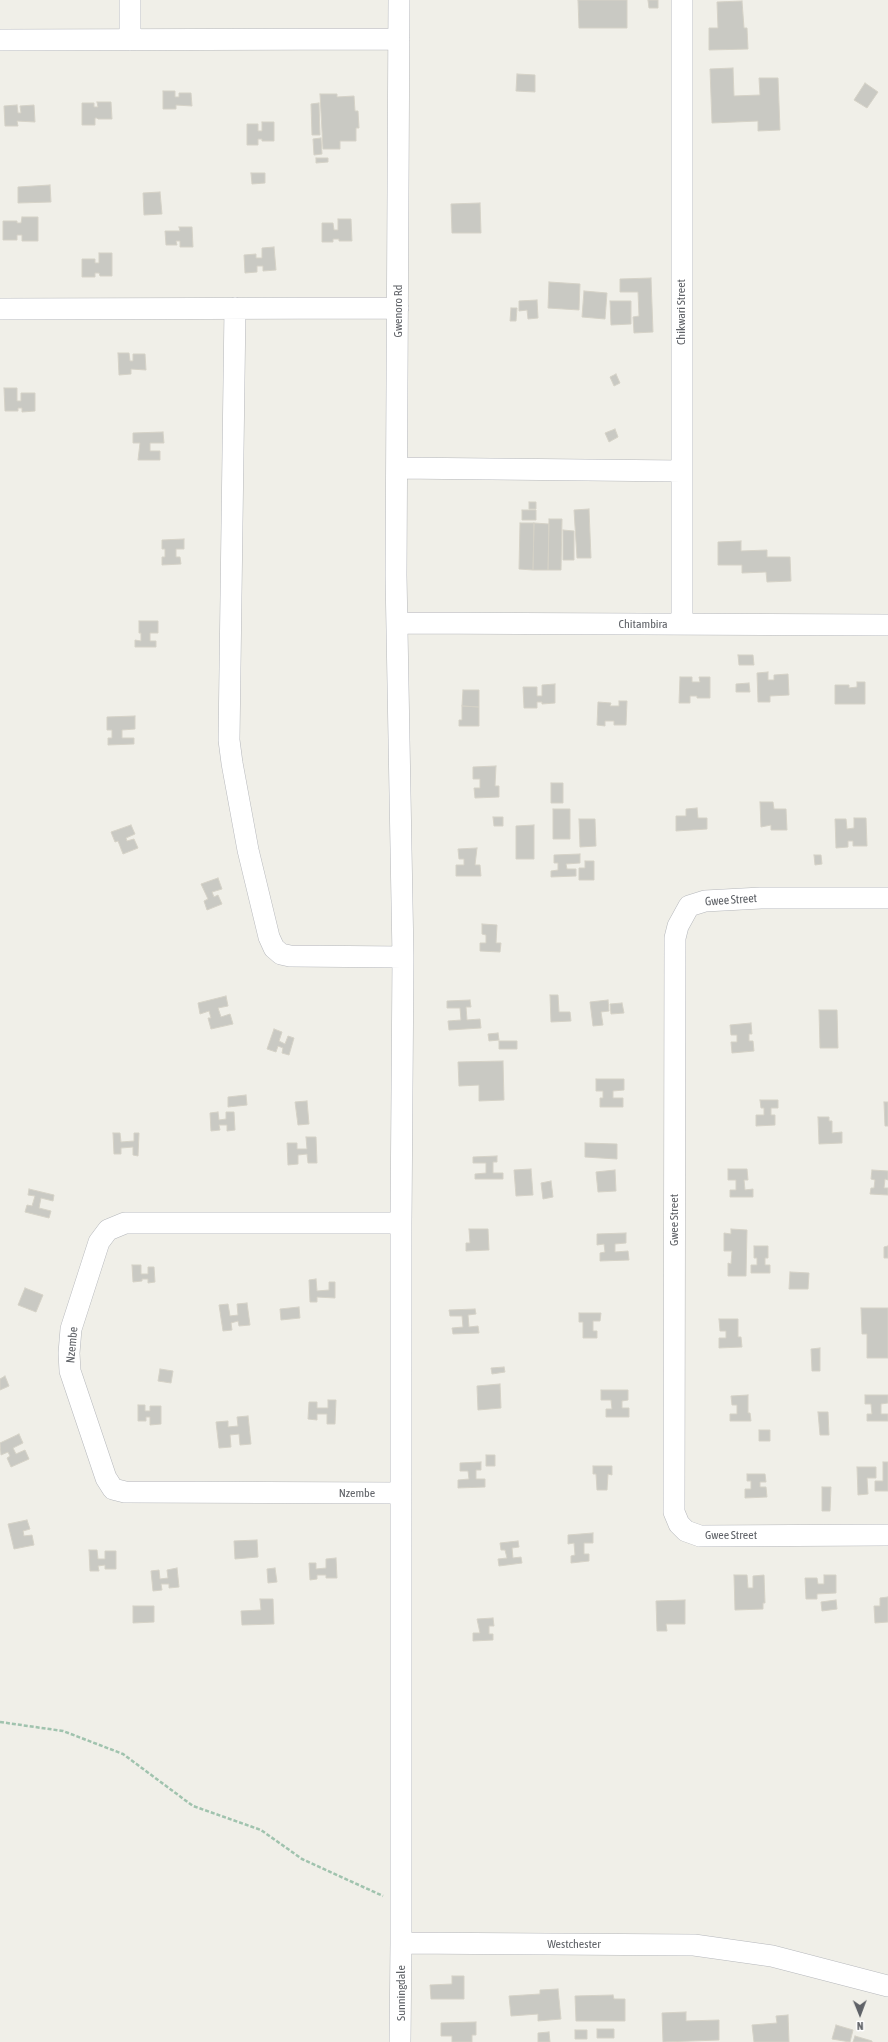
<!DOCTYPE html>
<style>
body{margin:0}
#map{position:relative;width:888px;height:2042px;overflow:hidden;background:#f0efe8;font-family:"Asap Condensed",sans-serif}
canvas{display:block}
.north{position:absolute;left:840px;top:1994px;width:40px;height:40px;-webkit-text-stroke:3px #fff;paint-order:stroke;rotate:179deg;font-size:11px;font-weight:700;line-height:16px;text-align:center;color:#5f6267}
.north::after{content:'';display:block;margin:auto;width:14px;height:18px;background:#5f6267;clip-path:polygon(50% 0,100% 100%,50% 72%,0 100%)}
</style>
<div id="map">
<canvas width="888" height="2042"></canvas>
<div class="north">N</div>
</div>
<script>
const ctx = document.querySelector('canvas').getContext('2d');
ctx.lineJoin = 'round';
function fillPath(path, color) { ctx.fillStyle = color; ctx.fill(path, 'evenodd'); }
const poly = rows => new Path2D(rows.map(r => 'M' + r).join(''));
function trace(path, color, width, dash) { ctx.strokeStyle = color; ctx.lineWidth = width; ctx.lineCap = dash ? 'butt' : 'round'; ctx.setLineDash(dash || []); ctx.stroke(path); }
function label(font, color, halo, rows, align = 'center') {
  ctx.font = font + ' "Asap Condensed",sans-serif'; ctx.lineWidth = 3.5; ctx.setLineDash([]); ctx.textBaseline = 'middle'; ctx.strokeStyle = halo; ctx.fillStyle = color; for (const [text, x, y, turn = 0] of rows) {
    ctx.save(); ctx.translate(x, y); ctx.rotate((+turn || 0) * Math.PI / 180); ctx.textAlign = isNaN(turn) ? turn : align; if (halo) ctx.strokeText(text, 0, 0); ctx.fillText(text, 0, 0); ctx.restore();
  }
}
const building = poly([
 [578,0,627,0,627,28,579,28,578,0],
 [648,0,658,0,658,8,649,8,648,0],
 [742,1,744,28,747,28,748,49,709,50,709,28,718,28,717,2,742,1],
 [733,68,734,96,760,95,759,78,778,78,780,130,758,131,758,121,712,123,710,69,733,68],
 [517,74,535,75,535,92,516,91,517,74],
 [865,83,878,92,867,108,854,100,865,83],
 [163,91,175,91,175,97,179,97,179,93,191,93,192,106,176,105,176,109,163,109,163,91],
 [320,94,337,94,337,97,354,96,355,111,358,111,359,128,356,128,356,141,340,141,340,149,323,149,320,94],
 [97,102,111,102,112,119,98,119,97,118,95,118,95,125,82,125,82,103,94,103,94,107,98,107,97,102],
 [319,103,320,135,312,135,311,104,319,103],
 [17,105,18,113,21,113,20,106,34,105,35,122,17,121,18,126,5,126,4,106,17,105],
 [262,122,274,122,274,141,262,141,262,139,258,139,258,145,247,145,247,124,258,124,258,131,262,131,262,122],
 [321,138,322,154,314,155,313,139,321,138],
 [316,158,328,158,328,162,316,163,316,158],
 [251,173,265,173,265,183,252,184,251,173],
 [50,185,51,202,18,203,18,187,50,185],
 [160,192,162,214,144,215,143,193,160,192],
 [480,203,481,233,452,233,451,204,480,203],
 [22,217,38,217,38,241,22,241,22,235,17,235,17,240,3,240,3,221,17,221,17,223,21,223,22,217],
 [338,219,351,219,352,241,339,241,339,239,333,239,333,242,322,242,322,223,333,223,334,230,338,230,338,219],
 [179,227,192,227,193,247,180,247,180,241,176,241,177,245,166,245,165,231,180,231,179,227],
 [274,247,276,270,263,271,263,266,257,266,257,272,245,273,244,255,256,254,256,258,262,258,262,248,274,247],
 [99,253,112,253,112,276,100,276,99,273,95,273,95,277,82,277,82,259,95,259,95,263,99,263,99,253],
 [651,278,653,332,634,333,633,317,639,316,638,292,620,292,620,279,651,278],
 [549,282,580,284,579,310,548,308,549,282],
 [584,291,607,293,605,319,582,317,584,291],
 [537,300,538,318,528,319,527,310,519,311,519,301,537,300],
 [610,301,631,301,631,324,611,325,610,301],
 [511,308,517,308,516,321,510,321,511,308],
 [118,353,129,353,130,361,133,361,133,354,145,354,146,370,131,369,131,374,119,375,118,353],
 [616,374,620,383,614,386,610,377,616,374],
 [4,388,17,388,17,401,21,401,21,393,35,393,35,411,22,412,22,408,18,408,18,411,5,411,4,388],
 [615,429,618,437,609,442,605,433,615,429],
 [163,432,164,443,150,443,150,451,160,451,160,460,138,460,140,443,133,443,133,433,163,432],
 [529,502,536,502,536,509,529,509,529,502],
 [589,509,591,558,577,558,574,510,589,509],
 [522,510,536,510,536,520,522,520,522,510],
 [549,519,562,519,561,570,548,570,549,519],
 [520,523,534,523,533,570,519,569,520,523],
 [534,523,549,524,548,570,533,570,534,523],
 [563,530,574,531,574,560,563,560,563,530],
 [184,539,184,549,176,549,176,557,180,557,181,564,162,565,162,557,165,557,165,549,162,549,162,540,184,539],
 [741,541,741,551,767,550,767,557,790,557,791,581,767,582,766,572,742,573,742,565,718,565,718,542,741,541],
 [139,621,158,621,158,633,150,633,150,641,156,641,156,647,135,647,135,640,141,641,141,633,139,633,139,621],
 [738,655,753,655,754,665,739,665,738,655],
 [768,672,768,680,774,680,774,675,788,674,789,695,770,696,770,702,758,702,757,673,768,672],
 [680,677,692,677,692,682,700,682,699,677,710,677,710,698,697,698,697,696,690,696,690,703,679,703,680,677],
 [857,682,865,682,865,704,835,704,835,685,849,685,849,688,857,687,857,682],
 [749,683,750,692,736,692,736,684,749,683],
 [555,684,555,703,542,704,542,702,537,702,537,708,524,708,523,687,537,687,537,696,542,696,542,685,555,684],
 [463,690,479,690,479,707,462,706,463,690],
 [619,701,627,701,626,725,614,725,614,721,605,721,605,726,597,725,598,702,611,703,610,706,619,706,619,701],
 [462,706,479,707,479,726,459,726,459,720,462,720,462,706],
 [135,716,135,729,122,730,122,738,134,738,134,744,108,745,108,738,112,738,112,730,107,730,107,717,135,716],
 [496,766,495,786,499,786,499,797,475,798,474,788,480,788,480,779,473,779,473,767,496,766],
 [551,783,563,783,563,803,551,803,551,783],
 [760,802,773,802,774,809,786,809,787,830,771,830,771,825,761,827,760,802],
 [697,808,698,818,707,818,707,829,676,831,676,816,686,816,686,809,697,808],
 [553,809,570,809,570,839,553,839,553,809],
 [493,817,503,817,503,826,494,826,493,817],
 [854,818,866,818,867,846,853,846,853,841,848,841,848,847,836,848,835,819,846,819,847,829,854,828,854,818],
 [579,819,595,819,596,846,580,847,579,819],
 [131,825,135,834,126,838,127,841,134,839,138,848,123,854,118,841,115,842,111,832,131,825],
 [534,825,534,859,516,859,516,826,534,825],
 [477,848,475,865,480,865,481,876,456,876,456,865,464,865,464,859,459,859,458,849,477,848],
 [580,854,580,863,566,864,567,869,576,869,576,876,551,877,551,871,558,870,558,863,554,863,554,855,580,854],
 [814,855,821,855,822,864,815,865,814,855],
 [585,861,594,861,594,880,579,880,579,868,585,868,585,861],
 [218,878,222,889,212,892,214,897,218,895,222,904,207,910,204,901,208,899,201,884,218,878],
 [482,924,497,925,496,943,501,943,500,952,480,951,480,943,486,943,486,935,482,934,482,924],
 [550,995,558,995,559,1012,570,1012,571,1021,551,1022,550,995],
 [226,996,228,1006,218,1008,221,1017,230,1014,233,1024,211,1029,208,1018,211,1018,209,1011,200,1014,198,1003,226,996],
 [470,1000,471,1007,466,1007,467,1020,480,1019,481,1028,449,1030,448,1021,461,1020,460,1008,447,1008,447,1001,470,1000],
 [608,1000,609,1011,601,1012,603,1025,593,1026,590,1002,608,1000],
 [622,1003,624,1013,611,1014,610,1004,622,1003],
 [819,1010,837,1010,838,1048,820,1048,819,1010],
 [751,1023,752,1034,749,1034,749,1041,753,1041,754,1051,732,1053,731,1042,737,1042,737,1035,731,1035,730,1025,751,1023],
 [274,1029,282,1032,279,1041,285,1044,288,1036,294,1038,289,1055,282,1053,283,1048,278,1046,276,1052,267,1049,274,1029],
 [498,1033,499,1040,489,1041,488,1034,498,1033],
 [499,1041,517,1041,517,1049,499,1049,499,1041],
 [503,1061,504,1100,479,1101,479,1085,459,1086,458,1062,503,1061],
 [596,1079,624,1079,624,1090,613,1091,613,1098,623,1098,623,1107,600,1107,600,1098,603,1098,603,1091,596,1091,596,1079],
 [246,1095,247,1105,228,1107,228,1097,246,1095],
 [760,1100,778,1100,778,1108,771,1108,771,1115,775,1115,775,1125,756,1126,756,1115,764,1115,764,1108,761,1108,760,1100],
 [307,1101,309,1124,298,1125,295,1102,307,1101],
 [884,1102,888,1102,888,1126,885,1126,884,1102],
 [218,1112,219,1120,226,1119,226,1112,234,1112,235,1130,227,1131,227,1125,219,1125,220,1130,211,1131,210,1113,218,1112],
 [818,1117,829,1117,829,1121,832,1121,832,1133,842,1132,842,1143,819,1144,818,1117],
 [113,1133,120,1133,121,1142,134,1141,134,1133,139,1133,138,1156,133,1155,133,1147,121,1148,121,1154,114,1154,113,1133],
 [306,1137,316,1137,317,1163,308,1163,307,1154,298,1155,298,1164,288,1165,287,1143,297,1143,297,1149,307,1149,306,1137],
 [585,1143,617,1144,617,1159,585,1157,585,1143],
 [497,1156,497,1162,493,1162,493,1173,503,1173,503,1179,475,1179,475,1174,486,1173,486,1163,473,1163,473,1157,497,1156],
 [531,1169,533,1195,516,1196,514,1170,531,1169],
 [728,1169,747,1169,748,1180,744,1180,745,1190,753,1189,753,1197,730,1197,730,1190,736,1190,736,1180,728,1180,728,1169],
 [615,1170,616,1191,598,1192,596,1172,615,1170],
 [872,1170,888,1171,888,1180,885,1179,884,1188,888,1188,888,1195,870,1194,871,1188,874,1188,875,1180,871,1179,872,1170],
 [551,1181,553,1197,543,1199,541,1183,551,1181],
 [29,1189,54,1195,53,1201,41,1198,39,1208,51,1211,49,1218,25,1212,27,1205,32,1206,35,1196,28,1195,29,1189],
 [469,1229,488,1229,489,1250,466,1251,466,1243,470,1243,469,1229],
 [731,1229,747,1230,746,1276,728,1276,728,1263,731,1264,732,1251,724,1251,724,1233,731,1234,731,1229],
 [626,1233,626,1243,615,1244,615,1252,628,1251,629,1260,600,1261,600,1253,605,1252,604,1244,597,1245,597,1234,626,1233],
 [754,1246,768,1246,768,1258,765,1258,765,1265,770,1265,770,1273,751,1273,751,1265,757,1265,757,1258,754,1258,754,1246],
 [888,1246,888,1258,884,1258,884,1247,888,1246],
 [132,1265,141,1265,141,1274,148,1274,148,1267,154,1267,155,1282,148,1283,148,1279,142,1279,142,1281,133,1282,132,1265],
 [790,1272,809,1273,808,1289,789,1289,790,1272],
 [316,1279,317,1291,329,1290,329,1282,335,1282,335,1298,317,1297,317,1302,310,1302,309,1280,316,1279],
 [25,1288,43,1295,36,1312,18,1305,25,1288],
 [247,1303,250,1325,239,1326,238,1321,231,1323,232,1330,223,1331,219,1305,228,1304,230,1316,238,1315,237,1304,247,1303],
 [299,1307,300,1318,281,1320,280,1309,299,1307],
 [861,1308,888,1308,888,1358,867,1358,867,1334,862,1334,861,1308],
 [475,1309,476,1314,468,1315,469,1327,478,1326,479,1333,453,1334,452,1328,463,1327,462,1316,450,1316,449,1310,475,1309],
 [579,1313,601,1313,600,1321,593,1321,593,1331,597,1331,597,1338,583,1338,583,1322,579,1322,579,1313],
 [719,1319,738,1319,738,1337,741,1337,742,1347,719,1348,719,1338,726,1338,726,1331,720,1331,719,1319],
 [820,1348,820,1371,812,1371,811,1349,820,1348],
 [504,1367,505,1372,492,1374,491,1368,504,1367],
 [160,1369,173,1371,171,1383,158,1381,160,1369],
 [5,1376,9,1386,0,1390,0,1379,5,1376],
 [500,1384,501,1408,478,1410,477,1386,500,1384],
 [601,1390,628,1390,628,1400,622,1401,622,1408,629,1408,629,1417,606,1417,606,1409,612,1409,611,1400,601,1400,601,1390],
 [748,1395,748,1413,750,1413,751,1421,730,1421,730,1414,737,1414,737,1405,732,1405,731,1396,748,1395],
 [865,1395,888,1395,888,1403,881,1404,881,1414,888,1414,888,1421,867,1421,867,1414,872,1414,871,1404,865,1404,865,1395],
 [328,1400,336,1400,335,1424,327,1424,327,1414,317,1414,317,1420,308,1419,309,1402,317,1402,317,1408,328,1408,328,1400],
 [138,1405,145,1405,145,1411,150,1411,150,1406,161,1406,161,1424,150,1425,150,1417,146,1417,146,1421,138,1421,138,1405],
 [818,1412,828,1412,829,1435,820,1435,818,1412],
 [248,1416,251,1444,240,1445,239,1434,230,1435,231,1447,219,1448,216,1422,228,1421,228,1427,238,1426,237,1417,248,1416],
 [759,1430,770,1430,770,1441,759,1441,759,1430],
 [19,1434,23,1443,13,1448,16,1454,25,1450,29,1459,11,1467,7,1458,10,1456,8,1452,1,1455,0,1443,19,1434],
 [486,1455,495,1455,495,1466,486,1466,486,1455],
 [481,1462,481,1470,476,1470,476,1479,485,1479,485,1487,458,1488,458,1480,469,1479,468,1471,460,1471,460,1463,481,1462],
 [883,1462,888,1462,888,1491,875,1491,875,1481,883,1481,883,1462],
 [593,1466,612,1466,612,1475,608,1474,607,1490,597,1490,596,1474,593,1474,593,1466],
 [857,1467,876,1467,876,1478,867,1478,868,1494,858,1495,857,1467],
 [747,1474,765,1474,766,1482,760,1482,760,1487,766,1487,767,1497,745,1498,745,1489,751,1489,751,1481,747,1481,747,1474],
 [822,1487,831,1487,830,1511,822,1511,822,1487],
 [27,1520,30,1529,23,1531,24,1536,32,1535,34,1545,14,1549,8,1524,27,1520],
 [593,1533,593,1543,584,1543,584,1554,589,1554,589,1561,571,1563,571,1556,575,1555,574,1543,568,1544,568,1535,593,1533],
 [257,1540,258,1557,235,1559,234,1541,257,1540],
 [518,1541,519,1547,512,1548,513,1558,521,1557,522,1563,499,1566,498,1559,507,1558,505,1550,501,1550,500,1543,518,1541],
 [89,1550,97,1550,98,1559,105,1559,105,1551,116,1551,116,1569,105,1569,105,1565,98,1566,99,1571,90,1571,89,1550],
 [336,1558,337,1578,326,1578,326,1575,317,1575,317,1579,310,1580,309,1563,316,1563,316,1569,326,1568,326,1559,336,1558],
 [177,1568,179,1587,169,1588,169,1584,161,1584,162,1590,153,1591,151,1571,159,1570,160,1579,168,1578,167,1570,177,1568],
 [275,1568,277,1582,268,1583,267,1569,275,1568],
 [734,1575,747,1575,748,1588,753,1588,753,1576,764,1575,765,1603,763,1603,763,1609,735,1610,734,1575],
 [824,1575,836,1575,836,1593,817,1594,817,1599,806,1599,805,1578,817,1578,818,1584,824,1584,824,1575],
 [888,1597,888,1622,875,1623,874,1606,880,1606,880,1598,888,1597],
 [260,1599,273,1599,274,1624,242,1625,241,1611,261,1610,260,1599],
 [685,1600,685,1624,666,1624,667,1631,657,1631,656,1601,685,1600],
 [836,1600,837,1609,822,1611,821,1602,836,1600],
 [133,1606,154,1606,154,1622,133,1623,133,1606],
 [493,1618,494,1626,489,1626,489,1634,493,1634,493,1640,473,1641,473,1633,480,1633,477,1619,493,1618],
 [452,1976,464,1976,464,1999,431,1999,430,1985,452,1984,452,1976],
 [558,1989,561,2019,538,2021,538,2014,511,2016,509,1996,540,1994,540,1990,558,1989],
 [613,1995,614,1999,625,1999,625,2021,576,2021,575,1996,613,1995],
 [686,2012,686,2021,719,2020,719,2040,663,2042,662,2013,686,2012],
 [788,2015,789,2042,754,2042,752,2025,777,2023,776,2016,788,2015],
 [476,2022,476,2035,472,2035,472,2042,452,2042,452,2036,441,2036,441,2023,476,2022],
 [836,2025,853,2030,850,2042,832,2039,836,2025],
 [597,2029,614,2029,614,2038,597,2038,597,2029],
 [575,2030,587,2030,587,2039,575,2039,575,2030],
 [549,2032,550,2042,538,2042,538,2033,549,2032],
 [855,2036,872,2041,872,2042,853,2042,855,2036]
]);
const path = poly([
 [0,1722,63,1731,123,1754,193,1806,261,1830,302,1859,383,1896]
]);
const minor = poly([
 [399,0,396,575,403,957,401,1223,401,1943,694,1945,772,1956,888,1986],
 [0,40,399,39],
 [130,40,130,0],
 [235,308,229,740,232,763,248,850,269,937,274,948,281,954,290,956,403,957],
 [0,309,398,308],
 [397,468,681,471],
 [398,623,888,625],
 [682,624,682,0],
 [888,898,761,898,705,901,689,906,678,926,675,938,674,1512,679,1524,686,1531,700,1536,888,1535],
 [401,1223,125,1223,108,1230,99,1242,71,1329,69,1353,70,1371,106,1478,113,1489,125,1492,401,1493],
 [400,2042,401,1943]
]);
const streetNames = [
 ["Gwenoro Rd",398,311,-90],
 ["Chikwari Street",681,312,-90],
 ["Chitambira",643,624],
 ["Gwee Street",731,900,-4],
 ["Gwee Street",674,1220,-90],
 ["Nzembe",72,1345,-85],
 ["Nzembe",357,1493],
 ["Gwee Street",731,1535],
 ["Westchester",574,1944],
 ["Sunningdale",401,1993,-90]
];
fillPath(building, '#c9c9c3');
trace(building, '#d5d2c7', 1);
trace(minor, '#b5b7bb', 22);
trace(path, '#a0c3ae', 2.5, [4, 2]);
trace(minor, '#fff', 21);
label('12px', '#5f6267', '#fff', streetNames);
</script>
